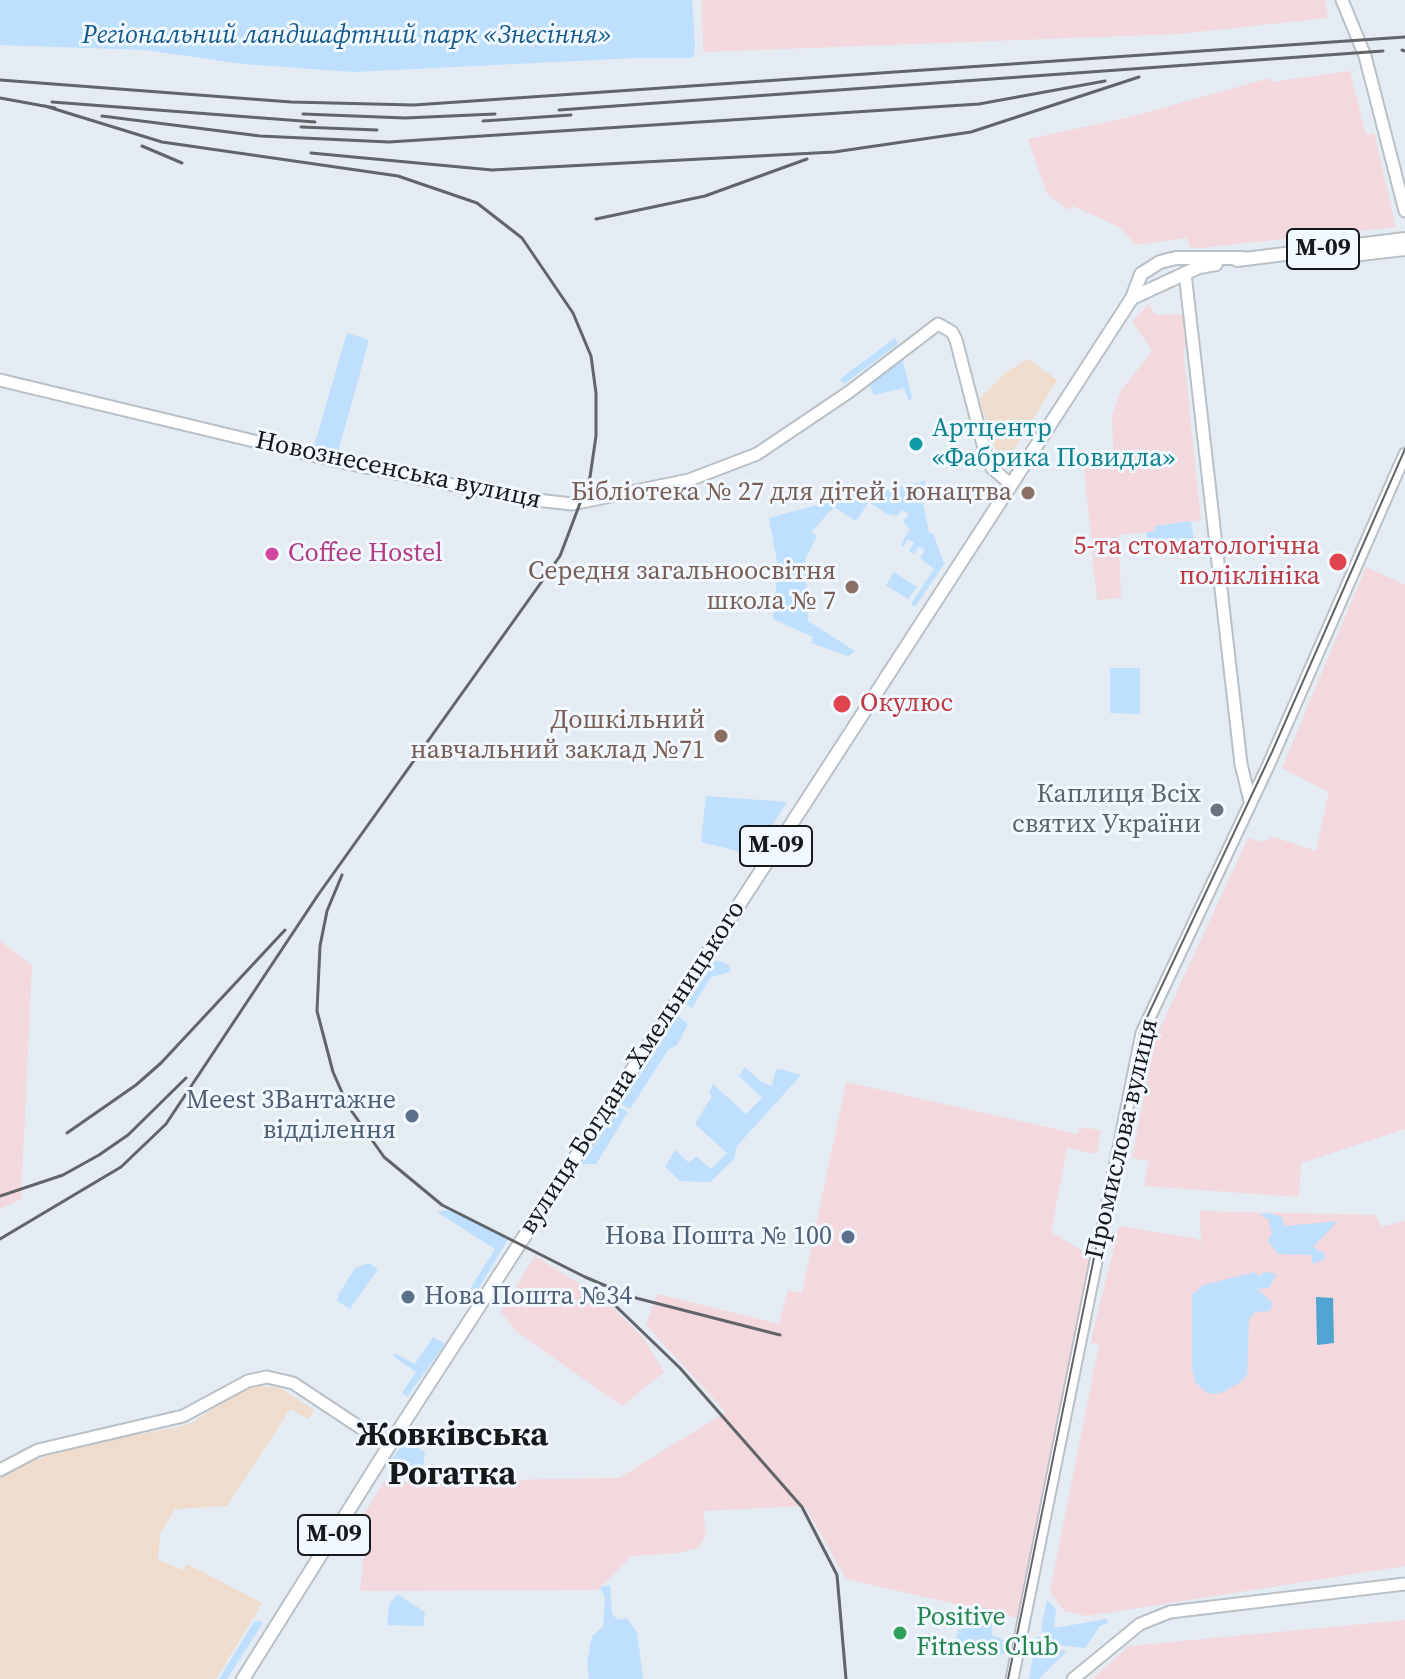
<!DOCTYPE html>
<meta charset="utf-8">
<style>
body{margin:0}
canvas{display:block;background:#e4ebf2}
</style>
<canvas width="1405" height="1679"></canvas>
<script>
const ctx = document.querySelector('canvas').getContext('2d');
ctx.lineJoin = 'round';
function fillPath(path, color) { ctx.fillStyle = color; ctx.fill(path, 'evenodd'); }
const poly = rows => new Path2D(rows.map(r => 'M' + r).join(''));
function trace(path, color, width, dash) { ctx.strokeStyle = color; ctx.lineWidth = width; ctx.lineCap = dash ? 'butt' : 'round'; ctx.setLineDash(dash || []); ctx.stroke(path); }
function label(font, color, halo, rows, align = 'center') {
  ctx.font = font + ' "Source Serif 4",serif'; ctx.lineWidth = 6; ctx.setLineDash([]); ctx.textBaseline = 'middle'; ctx.strokeStyle = halo; ctx.fillStyle = color; for (const [text, x, y, turn = 0] of rows) {
    ctx.save(); ctx.translate(x, y); ctx.rotate((+turn || 0) * Math.PI / 180); ctx.textAlign = isNaN(turn) ? turn : align; if (halo) ctx.strokeText(text, 0, 0); ctx.fillText(text, 0, 0); ctx.restore();
  }
}
const commercial = poly([
 [1028,359,1057,380,1010,456,997,455,979,399,1006,372],
 [262,1386,280,1388,314,1410,308,1419,290,1409,227,1506,175,1509,160,1534,158,1560,183,1570,187,1564,262,1603,216,1679,0,1679,0,1480,4,1472,74,1446,179,1427,193,1422,242,1389]
]);
const industrial = poly([
 [702,0,1325,0,1328,18,1178,34,703,52],
 [1350,71,1366,135,1374,133,1396,227,1200,248,1190,247,1187,238,1136,245,1119,227,1073,206,1069,210,1047,194,1028,139,1126,118,1270,78,1272,82],
 [1149,304,1156,315,1183,314,1186,346,1183,348,1201,520,1155,526,1155,531,1119,535,1121,598,1097,600,1084,468,1114,468,1112,416,1120,392,1152,351,1132,321],
 [1366,567,1405,585,1405,1129,1301,1163,1299,1197,1144,1186,1149,1161,1132,1158,1155,1039,1248,838,1263,842,1273,837,1316,851,1329,792,1282,768],
 [0,941,32,965,21,1199,0,1209],
 [846,1082,1078,1134,1080,1127,1101,1130,1097,1154,1067,1148,1051,1232,1091,1256,1017,1618,846,1579,805,1506,703,1511,706,1536,699,1547,679,1553,631,1556,598,1590,360,1591,364,1555,340,1553,384,1482,619,1478,726,1412,646,1325,657,1294,779,1324,788,1290,802,1293],
 [1200,1211,1376,1215,1381,1227,1405,1221,1405,1566,1087,1616,1064,1611,1050,1591,1099,1344,1091,1343,1092,1336,1119,1226,1198,1239,1201,1245],
 [535,1256,607,1301,644,1339,664,1372,622,1406,517,1332,501,1312],
 [1405,1620,1405,1679,1092,1679,1129,1646]
]);
const green = poly([
 [0,0,692,0,695,46,693,58,636,58,354,72,243,64,145,50,0,45],
 [347,333,369,340,336,459,312,453],
 [895,338,898,344,844,384,840,379],
 [902,358,912,397,909,402,904,388,874,395,869,384],
 [925,481,929,501,923,502,929,533,933,533,944,564,915,607,911,604,934,569,920,558,925,550,919,546,914,554,909,551,914,543,908,539,903,547,901,544,910,530,903,522,909,514,902,510,897,516,887,514,869,502,856,521,834,507,811,532,817,536,805,559,808,621,855,651,848,656,811,643,813,637,773,619,778,567,769,518,879,488,886,490],
 [1191,521,1194,542,1166,549,1165,544,1148,546,1146,533,1155,531,1155,526],
 [894,572,917,587,908,599,886,585],
 [1110,668,1140,668,1140,714,1110,713],
 [706,796,787,802,751,859,734,850,701,842],
 [716,960,729,965,730,972,711,977,692,1008,686,1004],
 [678,1016,688,1024,677,1045,668,1050,630,1109,621,1104],
 [745,1067,761,1082,772,1086,776,1070,780,1069,801,1075,737,1146,734,1159,710,1182,680,1181,665,1167,675,1150,689,1163,696,1156,711,1169,727,1153,695,1124,712,1096,709,1092,713,1084,746,1114,762,1098,739,1076],
 [619,1107,628,1112,596,1164,582,1164],
 [451,1210,509,1237,476,1293,470,1289,495,1249,437,1212],
 [1266,1213,1281,1216,1285,1226,1338,1221,1313,1247,1325,1254,1324,1260,1313,1264,1311,1255,1278,1254,1268,1241,1272,1234,1268,1219,1260,1215],
 [369,1263,378,1269,350,1309,337,1301,339,1294,355,1268],
 [1256,1272,1258,1277,1264,1272,1277,1274,1269,1288,1257,1289,1273,1303,1270,1311,1255,1312,1249,1319,1247,1375,1241,1382,1221,1393,1209,1394,1195,1382,1192,1368,1192,1295,1203,1285],
 [433,1337,445,1344,407,1397,402,1393,416,1372,393,1356,394,1353,415,1364],
 [405,1440,425,1452,423,1467,408,1473,401,1473,390,1462],
 [610,1585,612,1614,618,1620,627,1618,637,1632,643,1679,589,1679,587,1662,592,1636,603,1627,605,1598,600,1587],
 [397,1594,425,1612,423,1626,387,1625,389,1605],
 [1047,1600,1056,1609,1054,1628,1107,1619,1108,1623,1100,1626,1085,1648,1059,1645,1041,1630],
 [987,1608,992,1615,992,1635,1008,1642,1004,1653,995,1658,985,1648,964,1649,956,1637,958,1630,977,1625,977,1610],
 [260,1621,263,1623,227,1679,219,1679,254,1622],
 [1037,1636,1066,1652,1039,1679,1029,1679]
]);
const water = poly([
 [1316,1297,1333,1298,1334,1343,1317,1345]
]);
const secondary = poly([
 [1342,0,1365,56,1405,211],
 [1185,273,1241,764,1250,801],
 [0,380,337,461,510,497,572,504,689,480,757,454,849,392,938,324,952,332,956,340,985,452,992,468,1009,483],
 [0,1470,38,1450,183,1416,248,1381,267,1377,293,1383,388,1446],
 [1012,1679,1142,1033,1268,766,1405,454],
 [1073,1679,1140,1624,1170,1612,1405,1584]
]);
const primary = poly([
 [1331,252,1352,255,1405,249],
 [1237,260,1405,239],
 [1132,298,1199,267,1216,264],
 [243,1679,397,1433,1132,298,1141,274,1160,262,1176,258,1244,258]
]);
const tram = poly([
 [1008,1679,1140,1032,1272,752,1405,449]
]);
const rail = poly([
 [1402,50,1405,51],
 [0,80,291,102,414,105,1405,37],
 [0,98,55,108],
 [52,102,315,122],
 [559,110,1383,51],
 [303,114,405,118,495,114],
 [102,116,260,136,389,142,979,104,1105,81],
 [483,121,571,115],
 [301,127,377,130],
 [142,146,182,163],
 [311,153,492,170,834,152,971,132,1139,77],
 [596,219,705,196,807,159],
 [342,875,327,911,320,946,317,1011,333,1072,348,1106,384,1157,442,1205,585,1277,632,1297,780,1335],
 [67,1133,136,1085,161,1063,285,930],
 [0,1196,63,1175,99,1155,128,1135,186,1078],
 [0,1239,121,1167,166,1124,318,895,560,556,590,477,596,436,596,393,591,356,573,313,522,238,477,203,398,176,162,142,45,106],
 [597,1288,680,1368,802,1507,837,1575,846,1679]
]);
const markers = [
 [916,444,8,"#0f9aa8"],
 [1028,493,8,"#8d6e63"],
 [272,554,8,"#d1479c"],
 [1338,562,10,"#e0444e"],
 [852,587,8,"#8d6e63"],
 [842,704,10,"#e0444e"],
 [721,736,8,"#8d6e63"],
 [1217,810,8,"#6b7280"],
 [412,1116,8,"#5c6f8a"],
 [848,1237,8,"#5c6f8a"],
 [408,1297,8,"#5c6f8a"],
 [900,1633,8,"#2e9e5b"]
];
const shields = [
 [1323,249,72],
 [776,846,72],
 [334,1535,72]
];
const shieldNames = [
 ["М-09",1323,249],
 ["М-09",776,846],
 ["М-09",334,1535]
];
const parkNames = [
 ["Регіональний ландшафтний парк «Знесіння»",347,36]
];
const cultureNames = [
 ["Артцентр",932,429],
 ["«Фабрика Повидла»",932,459]
];
const streetNames = [
 ["Новознесенська вулиця",398,471,12],
 ["вулиця Богдана Хмельницького",633,1068,-57],
 ["Промислова вулиця",1123,1139,-77]
];
const educationNames = [
 ["Бібліотека № 27 для дітей і юнацтва",1012,493],
 ["Середня загальноосвітня",836,572],
 ["школа № 7",836,602],
 ["Дошкільний",705,721],
 ["навчальний заклад №71",705,751]
];
const healthNames = [
 ["5-та стоматологічна",1320,547],
 ["поліклініка",1320,577],
 ["Окулюс",860,704,"left"]
];
const hotelNames = [
 ["Coffee Hostel",288,554]
];
const worshipNames = [
 ["Каплиця Всіх",1201,795],
 ["святих України",1201,825]
];
const serviceNames = [
 ["Meest 3Вантажне",396,1101],
 ["відділення",396,1131],
 ["Нова Пошта № 100",832,1237],
 ["Нова Пошта №34",424,1297,"left"]
];
const leisureNames = [
 ["Positive",916,1618],
 ["Fitness Club",916,1648]
];
const districtNames = [
 ["Жовківська",452,1436],
 ["Рогатка",452,1475]
];
fillPath(commercial, '#efdccc');
fillPath(industrial, '#f3d8dd');
fillPath(green, '#bedffe');
fillPath(water, '#50a4d1');
trace(secondary, '#b9c0c6', 15);
trace(primary, '#b9c0c6', 16);
trace(secondary, '#fff', 11);
trace(primary, '#fff', 12);
trace(tram, '#616569', 2);
trace(rail, '#616569', 3);
for (const [x, y, r, color] of markers) { const dot = new Path2D(); dot.arc(x, y, r, 0, 2 * Math.PI); ctx.fillStyle = color; ctx.fill(dot); trace(dot, '#f1f8ff', 3); }
for (const [x, y, w] of shields) { const box = new Path2D(); box.roundRect(x - w / 2, y - 20, w, 40, 6); ctx.fillStyle = '#f1f8ff'; ctx.fill(box); trace(box, '#16181a', 2); }
label('bold 24px', '#16181a', null, shieldNames);
label('italic 26px', '#155a8e', '#f1f8ff', parkNames);
label('26px', '#0d838f', '#f1f8ff', cultureNames, 'left');
label('26px', '#16181a', '#f1f8ff', streetNames);
label('26px', '#785e54', '#f1f8ff', educationNames, 'right');
label('26px', '#be3a42', '#f1f8ff', healthNames, 'right');
label('26px', '#b23c85', '#f1f8ff', hotelNames, 'left');
label('26px', '#5b616d', '#f1f8ff', worshipNames, 'right');
label('26px', '#4e5e75', '#f1f8ff', serviceNames, 'right');
label('26px', '#27864d', '#f1f8ff', leisureNames, 'left');
label('bold 34px', '#16181a', '#f1f8ff', districtNames);
</script>
